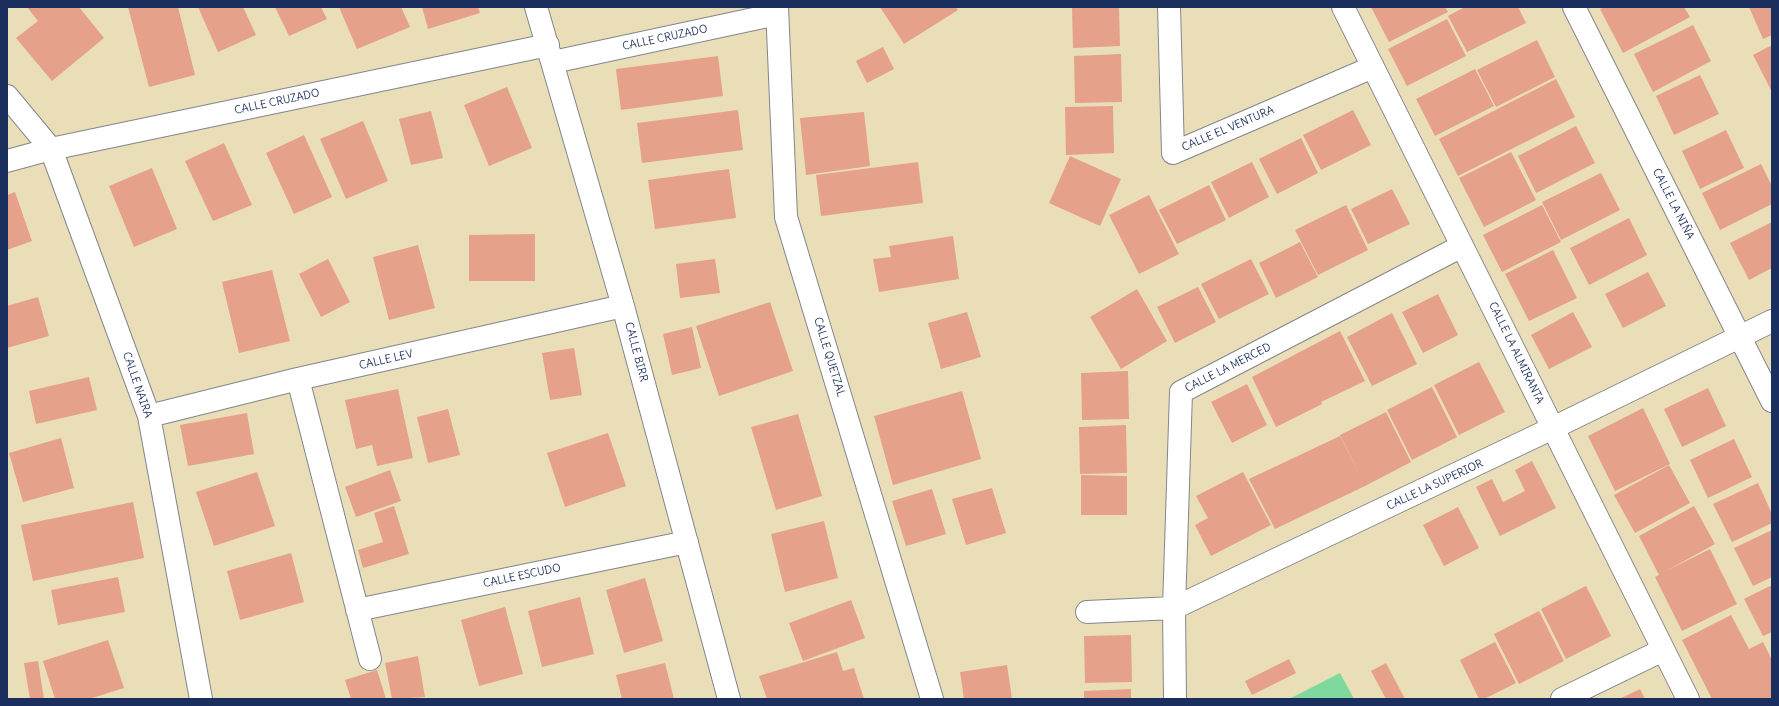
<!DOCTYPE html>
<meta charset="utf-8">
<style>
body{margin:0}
#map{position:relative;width:1779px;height:706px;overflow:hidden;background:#eadeb9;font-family:Delius,sans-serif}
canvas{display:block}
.frame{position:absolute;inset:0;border:8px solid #1b2f5e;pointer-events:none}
</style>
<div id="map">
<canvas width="1779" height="706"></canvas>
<div class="frame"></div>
</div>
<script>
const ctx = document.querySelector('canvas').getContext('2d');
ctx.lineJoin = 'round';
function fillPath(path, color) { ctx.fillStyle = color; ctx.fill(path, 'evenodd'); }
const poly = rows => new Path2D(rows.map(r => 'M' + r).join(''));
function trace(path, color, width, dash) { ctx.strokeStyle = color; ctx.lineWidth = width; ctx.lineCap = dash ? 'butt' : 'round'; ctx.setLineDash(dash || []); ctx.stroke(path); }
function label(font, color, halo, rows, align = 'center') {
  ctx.font = font + ' Delius,sans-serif'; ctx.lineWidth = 3; ctx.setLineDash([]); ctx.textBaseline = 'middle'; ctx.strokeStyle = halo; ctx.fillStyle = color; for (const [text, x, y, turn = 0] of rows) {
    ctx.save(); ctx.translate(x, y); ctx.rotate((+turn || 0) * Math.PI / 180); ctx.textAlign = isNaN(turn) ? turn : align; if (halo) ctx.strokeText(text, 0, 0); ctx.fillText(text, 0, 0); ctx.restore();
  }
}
const green = poly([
 [1340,673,1354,699,1289,699]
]);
const building = poly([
 [27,7,79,7,104,38,52,81,16,38,38,21],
 [128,7,178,7,195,75,149,87],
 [198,7,243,7,256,35,218,52],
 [275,7,321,7,327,19,289,36],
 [339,7,401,7,410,27,357,49],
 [422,7,478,7,480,13,428,29],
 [880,7,956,7,958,10,904,44],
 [1072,7,1119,7,1120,46,1073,48],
 [1371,7,1445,7,1448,12,1389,42],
 [1465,7,1518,7,1526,23,1467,52,1448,16],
 [1604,7,1684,7,1690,17,1623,53,1600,9],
 [1749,7,1772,7,1772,35,1763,39],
 [1447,19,1466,56,1407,86,1388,49],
 [1693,25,1711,61,1653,92,1634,54],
 [1537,40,1555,77,1496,107,1477,70],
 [1772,45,1772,92,1753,55],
 [883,47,894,69,867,83,856,61],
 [1121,54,1122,102,1075,103,1074,56],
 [718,56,723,96,621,110,616,69],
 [1475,69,1494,106,1435,136,1416,99],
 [1700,75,1719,114,1674,135,1656,96],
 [1556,79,1575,117,1458,176,1439,139],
 [507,87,532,148,489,166,464,105],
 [1113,106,1114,153,1066,155,1065,107],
 [738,110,743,150,642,163,637,123],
 [1353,110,1371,145,1321,170,1303,135],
 [431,111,443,158,411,165,399,119],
 [864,112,870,166,806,175,800,118],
 [363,121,388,181,346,199,320,139],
 [1576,126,1595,163,1536,193,1518,156],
 [1726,130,1744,168,1700,189,1682,151],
 [304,135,332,197,294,214,266,153],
 [1301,138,1318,173,1277,194,1259,159],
 [224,143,252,205,213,221,185,161],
 [1511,152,1536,200,1484,227,1459,178],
 [1070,156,1121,179,1100,226,1049,203],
 [918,162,923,203,821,216,816,175],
 [1252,162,1269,197,1229,218,1211,182],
 [1761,164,1772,186,1772,204,1720,230,1702,193],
 [152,168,177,229,134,247,109,186],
 [729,169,736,218,655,229,648,180],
 [1601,173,1620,210,1561,240,1542,202],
 [1209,185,1226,220,1177,244,1159,210],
 [1392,189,1410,224,1368,244,1351,209],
 [15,192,32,241,7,250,7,195],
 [1149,195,1179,254,1139,274,1109,215],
 [1346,205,1368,250,1318,275,1295,230],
 [1542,205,1561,242,1502,272,1483,235],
 [1629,218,1647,255,1589,285,1570,248],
 [1772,222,1772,268,1749,280,1730,243],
 [535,234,535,281,469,281,469,235],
 [953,236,959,279,879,292,873,259,891,257,889,246],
 [1300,242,1318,277,1276,298,1259,263],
 [418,245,435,308,389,320,373,257],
 [1553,250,1577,298,1529,321,1505,274],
 [328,259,350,302,321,317,299,274],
 [715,259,720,293,680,298,676,264],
 [1251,259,1269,294,1219,319,1201,284],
 [272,270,290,341,239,353,222,282],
 [1648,272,1666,306,1623,328,1605,294],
 [1198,287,1216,322,1175,343,1157,307],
 [1137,289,1167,341,1121,369,1090,317],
 [1438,294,1458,335,1423,353,1402,312],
 [38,297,49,336,7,348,7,306],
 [770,302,793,371,719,396,696,326],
 [967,312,981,357,941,369,928,323],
 [1573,312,1592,347,1549,369,1531,335],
 [1392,313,1417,364,1372,386,1347,337],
 [692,327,701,368,672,375,663,334],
 [1340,331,1365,381,1321,402,1322,404,1276,427,1252,377],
 [574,348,582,395,550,400,542,353],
 [1479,362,1505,412,1459,435,1434,385],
 [1128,371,1129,419,1082,420,1081,373],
 [89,377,97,410,36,424,29,391],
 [1247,384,1267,425,1232,443,1211,402],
 [1432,387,1457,437,1412,460,1387,410],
 [1708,388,1726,426,1682,447,1664,409],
 [398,389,413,458,377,466,372,445,356,449,345,400],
 [962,391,981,459,893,485,874,416],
 [1643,408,1670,464,1615,491,1588,436],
 [448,409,460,455,428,463,417,417],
 [1386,412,1411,462,1365,486,1275,529,1249,479,1340,436,1361,477,1340,435],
 [247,413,254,454,188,466,180,425],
 [798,414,822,496,776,510,751,427],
 [1126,425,1127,473,1080,474,1079,427],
 [608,433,626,486,565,507,547,453],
 [61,438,74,488,23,502,9,453],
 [1734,439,1752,477,1708,498,1690,460],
 [1532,461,1556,508,1500,536,1476,487,1492,479,1503,502,1525,491,1515,470],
 [1669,465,1690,503,1635,533,1614,495],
 [390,470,401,501,356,517,345,487],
 [257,472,275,526,214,546,196,492],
 [1243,472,1271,525,1211,556,1195,525,1208,518,1196,496],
 [1081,475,1127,476,1127,515,1081,515],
 [1758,483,1772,514,1772,523,1732,542,1713,504],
 [992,488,1006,533,966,545,952,499],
 [932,489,946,534,906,546,892,501],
 [133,502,144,558,33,581,21,525],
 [394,506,409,554,363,568,358,550,383,542,374,513],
 [1694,506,1715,544,1666,571,1710,549,1737,604,1682,631,1655,577,1659,575,1639,536],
 [1458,507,1479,548,1444,566,1423,525],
 [824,521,838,578,785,592,771,534],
 [1772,530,1772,577,1753,586,1734,548],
 [291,553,304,602,240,620,227,571],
 [118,577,125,612,58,625,51,590],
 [645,578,663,641,624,653,606,590],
 [1772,585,1772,632,1763,636,1744,599],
 [1586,586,1611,636,1566,659,1541,609],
 [580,597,594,654,542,667,528,611],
 [851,600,865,638,803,661,789,623],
 [505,607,523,674,479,686,461,620],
 [1539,611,1564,661,1519,684,1494,634],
 [1731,615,1749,649,1763,642,1772,660,1772,699,1712,699,1682,640],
 [1131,635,1132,682,1085,683,1084,636],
 [108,640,124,688,89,699,55,699,43,661],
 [1495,642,1516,683,1484,699,1479,699,1460,660],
 [837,652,843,671,854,668,864,699,767,699,759,676],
 [418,656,425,697,392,699,385,663],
 [1289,659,1296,673,1252,695,1245,681],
 [38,661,44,699,30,699,24,663],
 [665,663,674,699,622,699,616,675],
 [1386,663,1405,699,1386,699,1371,671],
 [1007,665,1012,699,964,699,960,672],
 [377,670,386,699,351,699,345,680],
 [1131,689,1131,699,1084,699,1084,691],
 [1640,689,1645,699,1619,699]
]);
const minor = poly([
 [536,7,623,306,729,699],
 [777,7,786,217,932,699],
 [1169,7,1173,153,1373,67],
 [1343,7,1688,699],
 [1574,7,1772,401],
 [553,62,777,14],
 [7,96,51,149,149,416,201,699],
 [7,161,51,149,548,45],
 [298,379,370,659],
 [149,416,298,379,623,306],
 [357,610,687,542],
 [1087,612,1174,608,1553,428,1772,321],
 [1175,699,1174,608,1181,392,1462,246],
 [1562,699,1663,650]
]);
const streetNames = [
 ["CALLE CRUZADO",665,38,-12],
 ["CALLE CRUZADO",277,102,-12],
 ["CALLE EL VENTURA",1228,129,-23],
 ["CALLE LA NIÑA",1673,204,63],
 ["CALLE BIRR",636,352,75],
 ["CALLE LA ALMIRANTA",1516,353,64],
 ["CALLE QUETZAL",829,357,73],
 ["CALLE LEV",386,360,-13],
 ["CALLE LA MERCED",1228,368,-27],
 ["CALLE NAIRA",137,385,71],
 ["CALLE LA SUPERIOR",1435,485,-25],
 ["CALLE ESCUDO",522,576,-12]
];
fillPath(green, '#7fd99f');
fillPath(building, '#e5a18a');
trace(minor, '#82868c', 24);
trace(minor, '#fff', 22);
label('11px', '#1b2f5e', '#fff', streetNames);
</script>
